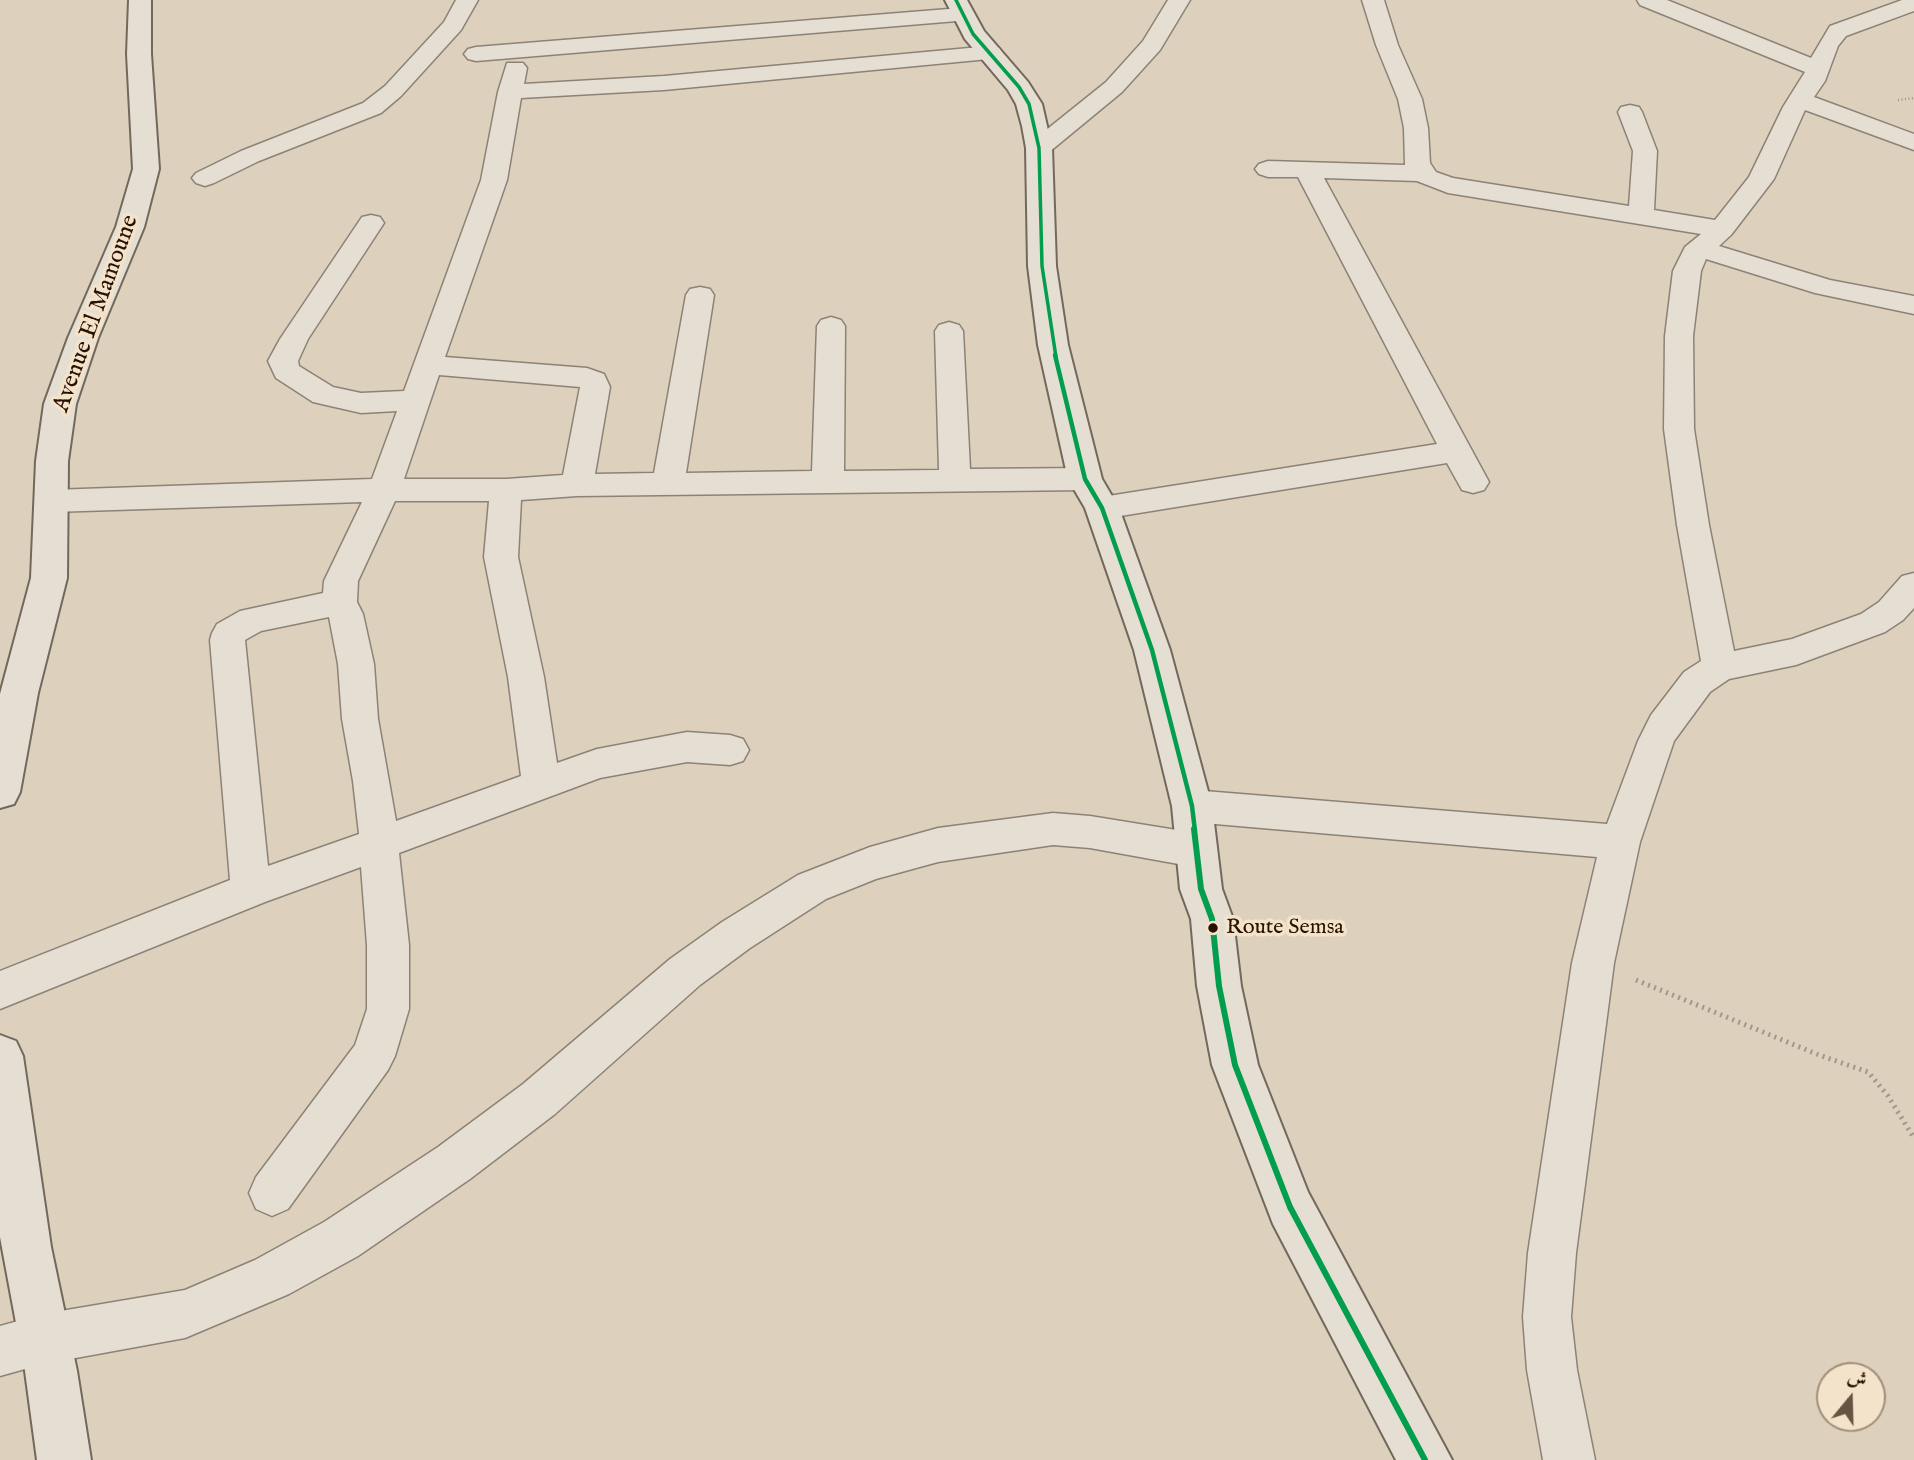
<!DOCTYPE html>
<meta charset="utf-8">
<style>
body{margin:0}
#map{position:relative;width:1914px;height:1460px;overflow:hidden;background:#ddd0bc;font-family:"IM FELL English",Amiri,serif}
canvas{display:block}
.north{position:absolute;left:1816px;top:1362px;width:70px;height:70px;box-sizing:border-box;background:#f2e3ca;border:2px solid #a28f79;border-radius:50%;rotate:19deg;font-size:19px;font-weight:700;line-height:28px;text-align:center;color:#291000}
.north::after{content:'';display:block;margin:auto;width:24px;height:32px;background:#685342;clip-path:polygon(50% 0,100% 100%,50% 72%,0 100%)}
</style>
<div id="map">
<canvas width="1914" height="1460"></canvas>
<div class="north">ش</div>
</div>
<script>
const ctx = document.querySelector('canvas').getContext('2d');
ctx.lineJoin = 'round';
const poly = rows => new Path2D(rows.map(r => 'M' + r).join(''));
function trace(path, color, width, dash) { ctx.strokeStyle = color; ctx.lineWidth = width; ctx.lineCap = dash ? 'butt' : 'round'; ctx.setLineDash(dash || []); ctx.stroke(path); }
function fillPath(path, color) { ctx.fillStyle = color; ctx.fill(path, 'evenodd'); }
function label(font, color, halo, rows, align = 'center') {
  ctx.font = font + ' "IM FELL English",serif'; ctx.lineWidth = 7; ctx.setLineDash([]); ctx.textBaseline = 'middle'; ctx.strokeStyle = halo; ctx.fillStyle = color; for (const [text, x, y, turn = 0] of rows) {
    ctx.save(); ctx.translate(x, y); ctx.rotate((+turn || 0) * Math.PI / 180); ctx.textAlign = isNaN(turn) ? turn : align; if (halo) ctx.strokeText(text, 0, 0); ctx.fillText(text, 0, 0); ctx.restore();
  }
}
const pathFar1 = poly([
 [1898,100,1914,98]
]);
const path = poly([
 [1636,980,1819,1055,1868,1072,1888,1096,1914,1138]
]);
const street = poly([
 [456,0,478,0,461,30,401,96,381,113,259,161,214,183,205,186,196,183,192,178,196,173,241,151,363,103,385,86,444,22,456,0],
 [1168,0,1190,0,1160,50,1122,92,1048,153,1039,155,1030,153,1027,148,1030,143,1106,82,1143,41,1168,0],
 [1362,0,1384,0,1398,45,1422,99,1428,128,1430,163,1436,172,1453,178,1629,206,1633,151,1618,112,1621,107,1630,105,1639,107,1642,112,1657,151,1654,210,1715,220,1749,177,1783,107,1805,72,1640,5,1637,0,1667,0,1811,58,1830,26,1902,0,1914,0,1914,11,1846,36,1838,46,1825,81,1814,97,1914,134,1914,150,1805,110,1774,179,1731,235,1719,246,1830,280,1914,296,1914,314,1815,293,1706,259,1701,271,1693,336,1694,429,1709,525,1734,651,1792,639,1861,614,1879,602,1902,576,1914,573,1914,608,1903,620,1885,632,1796,665,1729,679,1710,692,1674,741,1640,842,1614,963,1576,1253,1571,1317,1577,1370,1595,1460,1543,1460,1527,1370,1523,1317,1528,1253,1572,963,1597,857,1192,822,1178,817,1173,806,1178,795,1192,790,1607,824,1638,741,1651,715,1684,672,1701,661,1677,525,1664,429,1665,336,1673,271,1685,247,1701,234,1448,193,1417,181,1324,178,1489,482,1484,490,1473,493,1462,490,1447,463,1102,519,1091,516,1086,508,1091,500,1102,497,1437,444,1298,177,1268,177,1259,174,1255,169,1259,164,1268,161,1405,165,1404,128,1398,99,1376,45,1362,0],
 [961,8,969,10,972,15,969,20,476,61,468,59,464,54,468,49,476,47,961,8],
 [991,46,999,48,1002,53,999,58,664,90,521,98,507,180,445,357,587,368,604,374,610,387,595,474,654,473,686,295,690,289,700,287,710,289,714,295,686,473,812,471,817,326,821,320,831,317,841,320,845,326,844,471,939,470,935,331,939,325,949,322,959,325,963,331,970,469,1085,468,1096,471,1101,479,1096,487,1085,490,577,496,521,500,518,557,544,677,557,763,597,749,687,732,730,735,743,739,749,750,743,761,730,765,687,762,600,778,399,853,409,945,409,1009,395,1056,388,1070,288,1209,272,1216,256,1209,249,1193,256,1177,355,1045,367,1009,367,945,361,867,265,902,0,1009,0,971,230,880,210,640,212,633,217,624,240,611,323,593,324,581,362,502,52,512,41,509,36,501,41,493,52,490,372,479,397,411,361,413,313,402,276,378,268,361,280,339,362,217,371,215,380,217,384,223,308,339,298,361,299,366,333,387,361,393,404,391,481,180,498,92,507,63,523,63,527,68,524,84,664,76,991,46],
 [439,375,580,387,563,475,506,479,404,479,439,375],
 [395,501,489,501,484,557,508,677,521,776,396,821,378,719,374,664,363,614,357,602,358,581,395,501],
 [329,617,338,664,342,719,353,781,359,834,268,866,245,640,261,631,329,617],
 [1053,813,1090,816,1195,833,1209,838,1215,850,1209,862,1195,867,1090,848,1053,845,938,862,876,879,826,899,750,948,700,985,555,1114,470,1179,358,1256,289,1294,185,1338,43,1364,0,1376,0,1326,43,1314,185,1290,255,1260,324,1222,438,1147,523,1084,670,959,722,922,798,875,870,847,938,828,1053,813]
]);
const secondary = poly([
 [129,0,151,0,151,54,159,169,144,227,98,338,76,404,68,461,67,578,38,693,20,792,14,804,0,808,0,694,31,578,36,461,44,404,68,338,116,227,133,169,127,54,129,0],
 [945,0,967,0,984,31,1028,82,1042,104,1052,148,1056,266,1068,345,1102,479,1119,508,1170,650,1212,806,1222,889,1233,919,1241,986,1258,1065,1308,1192,1452,1460,1396,1460,1273,1224,1212,1065,1197,986,1191,919,1180,889,1172,806,1134,650,1085,508,1068,479,1038,345,1028,266,1026,148,1022,126,1016,104,1008,90,965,39,945,0],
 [0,1035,16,1041,23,1056,51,1247,77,1371,91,1460,37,1460,25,1371,0,1237,0,1035]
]);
const bus1Far2 = poly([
 [956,0,973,34,1019,87,1029,104,1039,148,1042,266,1056,357]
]);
const bus1Far1 = poly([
 [1055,355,1085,479,1102,508,1152,650,1192,806,1195,831]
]);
const bus1 = poly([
 [1194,829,1201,889,1212,919,1219,986,1235,1065,1290,1207,1425,1460]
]);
const markers = [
 [1213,928,6,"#291000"]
];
const busNames = [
 ["Route Semsa",1226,928]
];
const streetNames = [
 ["Avenue El Mamoune",97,314,-70]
];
trace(street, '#8d8275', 3);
trace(secondary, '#73685c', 4);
trace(pathFar1, '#a0988e', 2.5, [1, 2.5]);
trace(path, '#a0988e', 5, [2, 4.5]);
fillPath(street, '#e4ded3');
fillPath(secondary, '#e4ded3');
trace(bus1Far2, '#029e4d', 3.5);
trace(bus1Far1, '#029e4d', 4.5);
trace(bus1, '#029e4d', 6);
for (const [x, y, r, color] of markers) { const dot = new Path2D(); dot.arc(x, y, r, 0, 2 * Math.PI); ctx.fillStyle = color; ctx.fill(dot); trace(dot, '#f2e3ca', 2.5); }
label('22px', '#291000', '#f2e3ca', busNames, 'left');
label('24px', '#291000', '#f2e3ca', streetNames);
</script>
